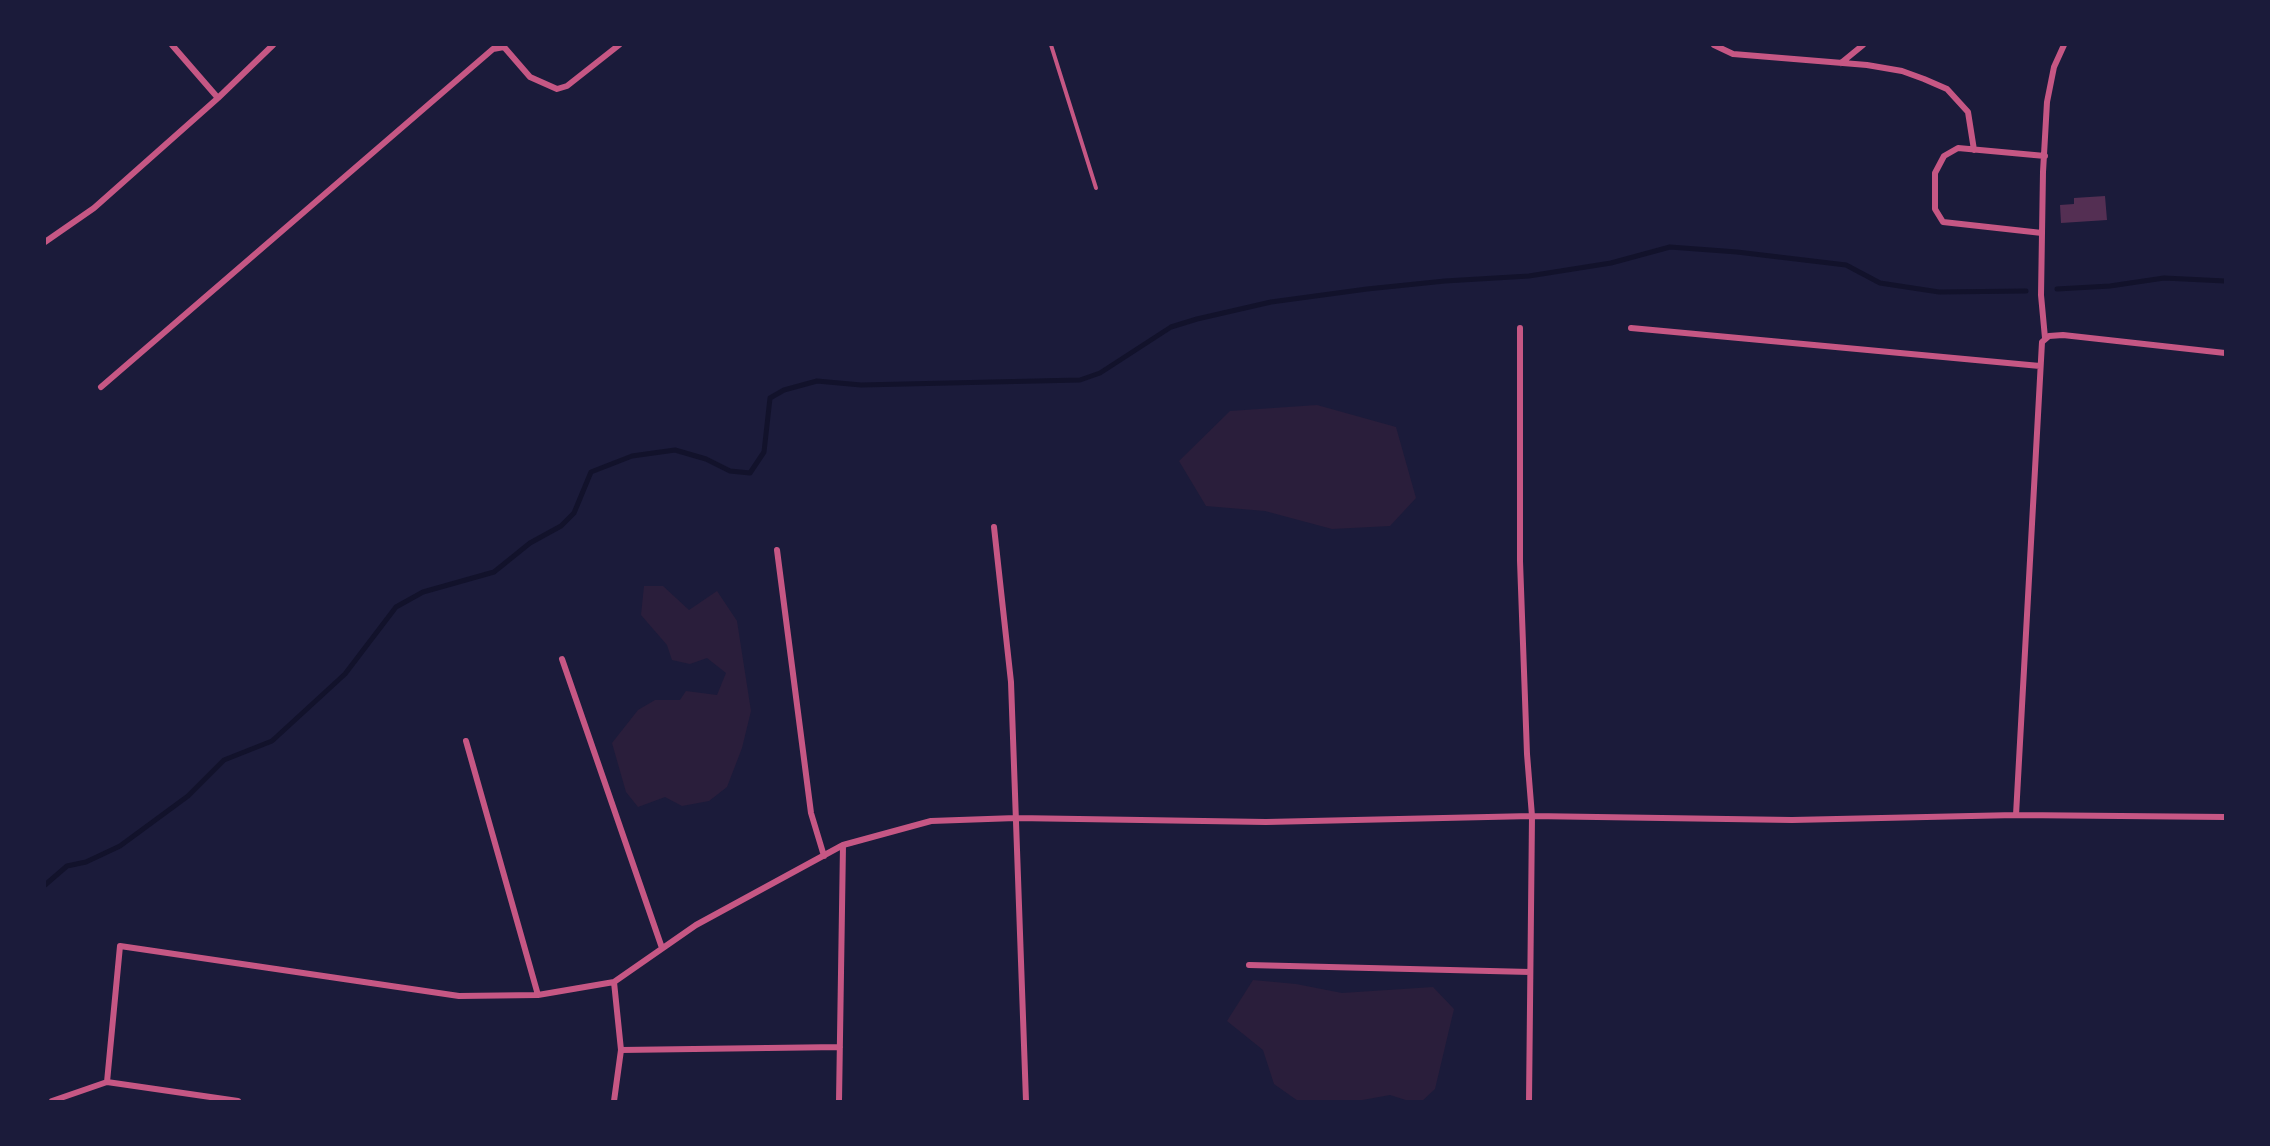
<!DOCTYPE html>
<style>
body{margin:0}
#map{position:relative;width:2270px;height:1146px;overflow:hidden;background:#1b1b3a;font-family:"Noto Sans",sans-serif}
canvas{display:block}
.frame{position:absolute;inset:0;border:46px solid #1b1b3a;pointer-events:none}
</style>
<div id="map">
<canvas width="2270" height="1146"></canvas>
<div class="frame"></div>
</div>
<script>
const ctx = document.querySelector('canvas').getContext('2d');
ctx.lineJoin = 'round';
function fillPath(path, color) { ctx.fillStyle = color; ctx.fill(path, 'evenodd'); }
const poly = rows => new Path2D(rows.map(r => 'M' + r).join(''));
function trace(path, color, width, dash) { ctx.strokeStyle = color; ctx.lineWidth = width; ctx.lineCap = dash ? 'butt' : 'round'; ctx.setLineDash(dash || []); ctx.stroke(path); }
const green = poly([
 [1317,405,1396,427,1416,498,1390,526,1332,529,1265,511,1206,506,1179,461,1230,411],
 [644,586,663,586,689,610,717,591,737,621,751,711,742,748,727,787,709,801,682,806,665,797,638,807,626,792,612,743,638,710,655,700,680,700,686,691,717,695,726,673,707,658,690,664,672,660,667,645,641,615],
 [1253,980,1296,984,1342,993,1433,987,1454,1009,1435,1089,1422,1101,1409,1101,1390,1095,1357,1101,1298,1101,1274,1084,1263,1050,1227,1021]
]);
const stream = poly([
 [2057,289,2110,286,2164,278,2225,281],
 [45,885,67,866,86,862,120,846,188,796,224,760,272,741,345,674,396,607,423,592,494,572,530,543,561,526,574,513,591,472,632,456,675,450,706,459,730,471,750,473,764,452,770,398,784,390,817,381,861,385,1080,380,1100,373,1171,327,1197,319,1271,302,1367,289,1445,281,1529,276,1611,263,1670,247,1737,252,1846,265,1880,283,1939,292,2026,291]
]);
const building = poly([
 [2105,196,2107,220,2061,223,2060,205,2074,204,2074,198]
]);
const service = poly([
 [1051,45,1096,188]
]);
const minor = poly([
 [172,45,218,98],
 [1714,45,1733,54,1867,65,1902,71,1924,79,1947,89,1968,112,1974,150],
 [1841,63,1863,45],
 [2042,233,1943,222,1935,209,1935,173,1944,156,1958,148,2045,156],
 [45,242,94,208,218,98,273,45],
 [1520,328,1520,561,1527,754,1532,816,1529,1101],
 [1631,328,2040,366],
 [2045,338,2041,295,2043,172,2047,102,2054,67,2064,45],
 [101,387,493,49,504,47,530,77,557,89,567,86,619,45],
 [994,527,1011,682,1026,1101],
 [777,550,811,813,824,856],
 [562,659,662,948],
 [466,741,538,995],
 [2016,815,2042,342,2049,336,2063,335,2225,353],
 [843,845,931,821,1016,818,1266,822,1532,816,1792,820,2016,815,2225,817],
 [1249,965,1530,972],
 [621,1050,840,1047],
 [107,1082,120,946,459,996,538,995,614,982],
 [52,1101,107,1082,238,1101],
 [614,1101,621,1050,614,982,696,925,843,845,839,1101]
]);
fillPath(green, '#2a1e3b');
trace(stream, '#12122b', 5);
fillPath(building, '#542f53');
trace(service, '#c65784', 4);
trace(minor, '#c65784', 6);
</script>
